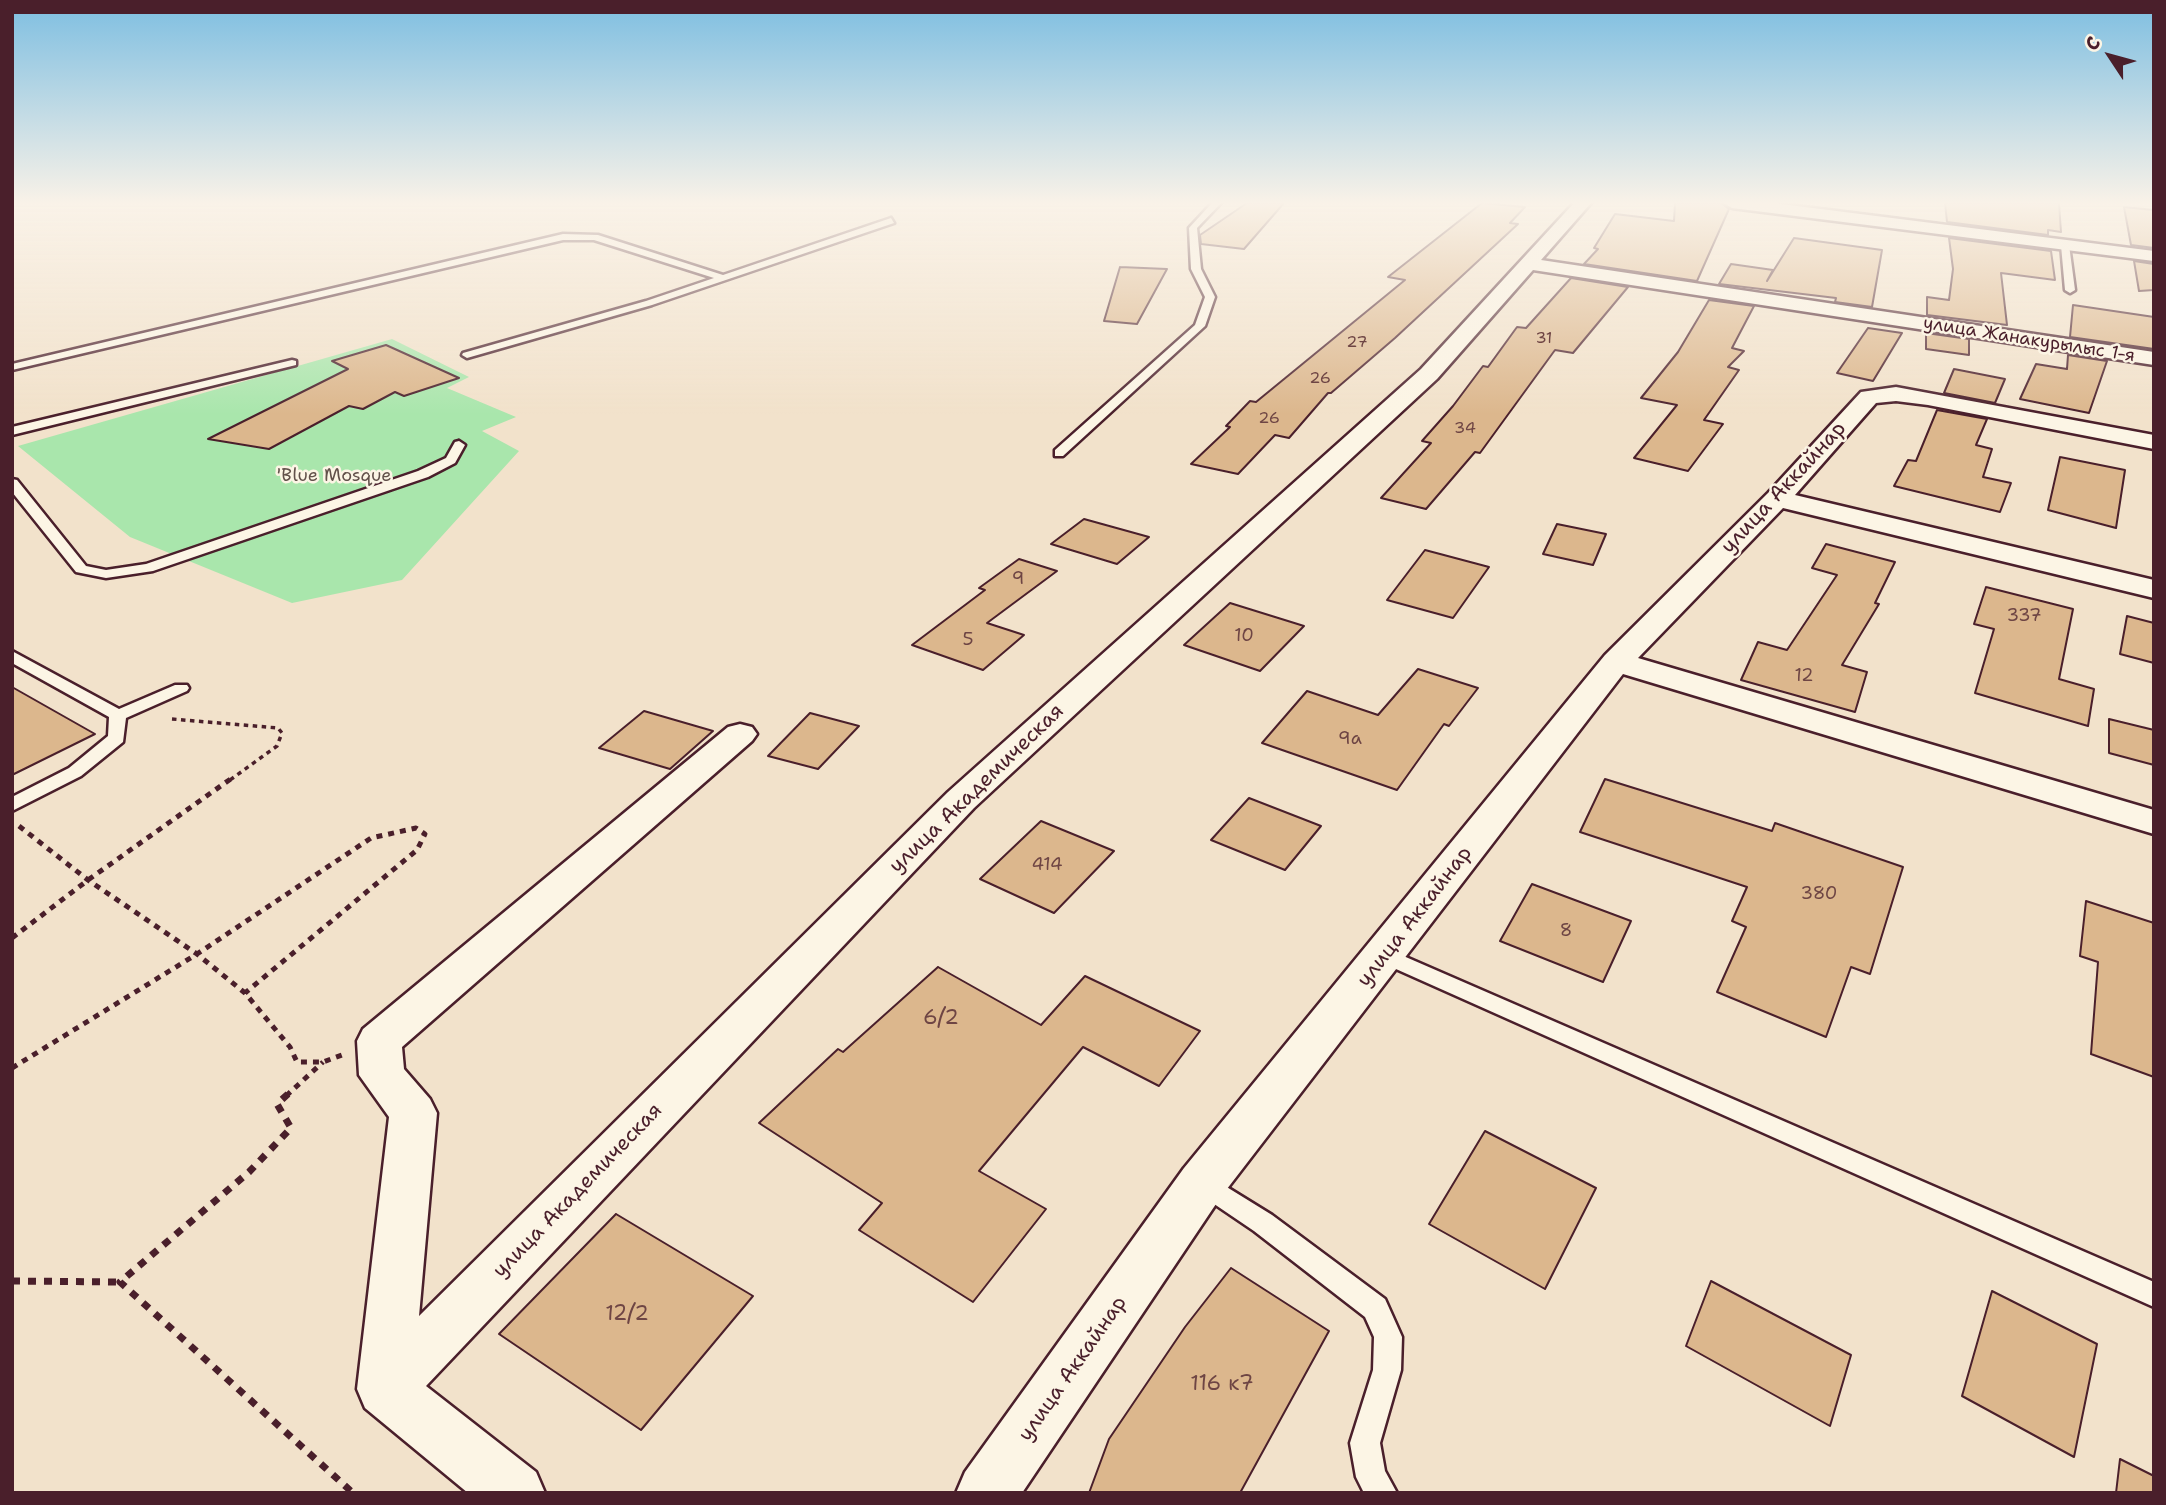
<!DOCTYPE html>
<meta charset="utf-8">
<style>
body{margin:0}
#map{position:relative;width:2166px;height:1505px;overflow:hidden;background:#f2e2cb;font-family:"Shantell Sans",sans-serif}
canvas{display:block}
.frame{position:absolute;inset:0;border:14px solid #4a1f2b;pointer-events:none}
.north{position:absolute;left:2075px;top:21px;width:70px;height:70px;-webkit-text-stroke:5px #fcf5e5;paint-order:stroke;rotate:306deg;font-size:19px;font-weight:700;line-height:28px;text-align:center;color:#4a1f2b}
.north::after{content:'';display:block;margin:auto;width:24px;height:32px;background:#4a1f2b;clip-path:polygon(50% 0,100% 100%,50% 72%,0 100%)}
</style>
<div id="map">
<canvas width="2166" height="1505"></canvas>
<div class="frame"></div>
<div class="north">С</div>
</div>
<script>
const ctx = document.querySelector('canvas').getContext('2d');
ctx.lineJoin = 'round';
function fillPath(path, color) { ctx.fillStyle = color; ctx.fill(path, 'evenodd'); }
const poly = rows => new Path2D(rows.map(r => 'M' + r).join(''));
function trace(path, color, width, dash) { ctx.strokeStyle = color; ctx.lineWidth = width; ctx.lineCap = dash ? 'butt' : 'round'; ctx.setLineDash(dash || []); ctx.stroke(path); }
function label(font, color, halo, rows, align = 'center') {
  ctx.font = font + ' "Shantell Sans",sans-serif'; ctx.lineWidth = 5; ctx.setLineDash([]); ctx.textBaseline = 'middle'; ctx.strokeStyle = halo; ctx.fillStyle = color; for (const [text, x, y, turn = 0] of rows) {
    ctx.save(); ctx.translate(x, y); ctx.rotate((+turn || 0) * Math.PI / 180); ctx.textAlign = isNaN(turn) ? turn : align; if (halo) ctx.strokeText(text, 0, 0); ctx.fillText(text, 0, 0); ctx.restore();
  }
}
const green = poly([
 [392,339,469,377,447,388,516,417,482,431,519,451,402,580,292,603,130,537,18,446]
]);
const building = poly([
 [1247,203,1284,203,1244,249,1201,244,1200,235,1247,203],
 [1482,203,1525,207,1510,223,1518,224,1395,338,1331,393,1328,393,1289,438,1275,435,1238,474,1191,464,1230,427,1226,426,1250,401,1256,402,1405,280,1388,277,1482,203],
 [1675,203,1721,203,1729,209,1697,281,1584,264,1598,249,1594,248,1615,214,1674,221,1675,203],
 [1945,203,2059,203,2061,232,2048,230,2048,235,1947,222,1945,203],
 [2124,207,2154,210,2154,248,2131,245,2124,207],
 [1794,238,1882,250,1872,307,1835,302,1836,298,1719,284,1731,264,1773,270,1767,281,1794,238],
 [1949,238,2051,251,2055,280,2001,273,2007,325,1927,315,1927,297,1949,300,1953,269,1949,238],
 [2134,261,2154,264,2154,290,2139,291,2134,261],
 [1120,267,1167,269,1137,324,1104,321,1120,267],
 [1571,278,1628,287,1573,353,1555,350,1480,453,1475,452,1426,509,1381,498,1431,443,1422,441,1453,406,1483,366,1488,367,1517,327,1526,328,1571,278],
 [1709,300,1754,306,1732,348,1744,351,1728,367,1739,370,1704,420,1723,424,1688,471,1634,458,1677,405,1641,398,1678,352,1709,300],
 [2073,305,2154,317,2154,349,2070,337,2073,305],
 [1868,328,1902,333,1873,381,1837,373,1868,328],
 [1926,333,1969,339,1969,355,1926,349,1926,333],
 [386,345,459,378,404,396,395,392,363,409,349,406,269,449,208,439,348,369,332,361,386,345],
 [2068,355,2107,361,2089,413,2020,399,2036,364,2067,369,2068,355],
 [1954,369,2005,379,1995,403,1944,393,1954,369],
 [1937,410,1987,419,1976,445,1992,449,1983,477,2011,483,2000,512,1894,486,1908,460,1916,461,1937,410],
 [2060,457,2125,470,2116,528,2048,510,2060,457],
 [1084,519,1149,537,1117,564,1051,544,1084,519],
 [1557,524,1606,534,1593,565,1543,554,1557,524],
 [1826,544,1895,562,1875,603,1879,604,1842,665,1867,672,1855,712,1741,680,1758,642,1787,650,1837,575,1812,568,1826,544],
 [1425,550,1489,567,1453,618,1387,600,1425,550],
 [1019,559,1057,571,987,623,1024,635,983,670,912,645,985,590,979,588,1019,559],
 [1986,587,2073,609,2059,679,2094,689,2088,726,1975,693,1994,629,1974,624,1986,587],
 [1230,603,1304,626,1260,671,1184,645,1230,603],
 [2127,616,2154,623,2154,663,2120,654,2127,616],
 [1418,669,1478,688,1449,726,1444,724,1397,790,1262,743,1307,691,1378,715,1418,669],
 [12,687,95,734,12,775,12,687],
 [644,711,713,731,670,769,599,748,644,711],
 [810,713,859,726,818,769,768,756,810,713],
 [2109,719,2154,730,2154,765,2109,753,2109,719],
 [1605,779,1772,831,1775,823,1903,867,1870,974,1851,967,1826,1037,1717,992,1746,927,1732,921,1747,887,1580,832,1605,779],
 [1249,798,1321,826,1285,870,1211,840,1249,798],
 [1041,821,1114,851,1054,913,980,879,1041,821],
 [1532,884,1631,921,1603,982,1500,941,1532,884],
 [2086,901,2154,923,2154,1077,2091,1054,2098,962,2080,956,2086,901],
 [938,967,1041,1025,1085,976,1200,1031,1159,1086,1083,1047,979,1171,1046,1209,973,1302,859,1230,882,1203,759,1123,838,1049,843,1052,938,967],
 [1485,1131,1596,1188,1545,1289,1429,1224,1485,1131],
 [616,1214,753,1296,641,1430,499,1334,616,1214],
 [1231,1268,1329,1331,1240,1493,1089,1493,1109,1439,1185,1327,1231,1268],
 [1711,1281,1851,1355,1830,1426,1686,1346,1711,1281],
 [1992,1291,2097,1344,2074,1457,1962,1396,1992,1291],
 [2120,1459,2154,1476,2154,1493,2116,1493,2120,1459]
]);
const pathFar2 = poly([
 [172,719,278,728,282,733,277,746,230,780]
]);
const pathFar1 = poly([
 [19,826,88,880,197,954,245,993,290,1047,297,1062,323,1062,342,1055],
 [12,938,88,880,232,778],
 [12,1068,197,954,371,838,416,828,425,834,417,850,245,993],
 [286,1096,323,1062]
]);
const path = poly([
 [288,1094,277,1104,291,1128,249,1172,120,1282,353,1493],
 [12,1281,120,1282]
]);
const lane = poly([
 [1212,203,1221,203,1197,228,1201,269,1215,297,1205,326,1063,456,1055,456,1055,450,1195,325,1205,297,1191,269,1189,228,1212,203],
 [891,218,894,223,652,305,467,358,462,355,463,353,646,301,714,278,594,240,563,240,12,370,12,364,563,234,598,235,723,275,891,218],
 [2065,242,2069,245,2075,290,2070,293,2065,290,2061,245,2065,242],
 [292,360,296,361,296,365,12,435,12,427,292,360],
 [459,441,465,445,455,463,428,477,153,571,106,578,76,572,12,492,12,479,17,480,86,566,106,570,146,564,418,471,446,458,455,442,459,441],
 [12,651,119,709,175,685,187,685,189,688,187,691,126,718,123,742,81,776,12,811,12,797,69,768,108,736,109,717,12,663,12,651],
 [1385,948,2154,1282,2154,1307,1378,961,1375,956,1378,951,1385,948],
 [1204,1173,1272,1215,1385,1299,1402,1337,1401,1370,1380,1443,1385,1471,1397,1493,1364,1493,1356,1477,1350,1443,1373,1370,1374,1337,1365,1317,1254,1231,1195,1191,1192,1184,1195,1177,1204,1173]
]);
const street = poly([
 [1574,203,1591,203,1541,260,2154,352,2154,365,1533,270,1437,379,974,808,426,1386,536,1472,545,1493,468,1493,365,1408,357,1389,389,1117,359,1075,357,1041,363,1029,728,727,740,724,752,727,757,734,752,741,402,1047,404,1069,430,1099,437,1113,419,1316,948,792,1421,369,1574,203],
 [1724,203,1773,203,2154,251,2154,261,1732,208,1724,203],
 [1896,387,2154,435,2154,449,1928,405,1896,401,1876,403,1795,495,2154,580,2154,598,1783,508,1638,658,2154,810,2154,834,1623,674,1220,1198,1022,1493,956,1493,965,1472,1184,1168,1605,655,1768,493,1861,392,1896,387]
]);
const farNumbernames = [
 ["31",1544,339],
 ["27",1357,343],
 ["26",1320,379],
 ["26",1269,419],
 ["34",1465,429]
];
const farStreetnames = [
 ["улица Жанакурылыс 1-я",2029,340,9]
];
const farParknames = [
 ["'Blue Mosque",334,476]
];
const numberNames = [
 ["9",1018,579],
 ["337",2024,616],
 ["10",1244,636],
 ["5",968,640],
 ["12",1804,676],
 ["9а",1350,739],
 ["414",1047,865],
 ["380",1819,894],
 ["8",1566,931]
];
const streetNames = [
 ["улица Аккайнар",1784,488,-47],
 ["улица Академическая",977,789,-44],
 ["улица Аккайнар",1415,917,-52],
 ["улица Академическая",578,1191,-46],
 ["улица Аккайнар",1073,1369,-55]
];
const nearNumbernames = [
 ["6/2",941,1019],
 ["12/2",627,1315],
 ["116 к7",1222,1385]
];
fillPath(green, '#a9e6ac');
fillPath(building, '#dcb78d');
trace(building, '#4a1f2b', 2);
trace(lane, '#4a1f2b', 5);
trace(street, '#4a1f2b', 5);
trace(pathFar2, '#4a1f2b', 3.5, [4.5, 4.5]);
trace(pathFar1, '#4a1f2b', 5, [6, 6]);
trace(path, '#4a1f2b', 7, [8, 8]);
fillPath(lane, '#fcf5e5');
fillPath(street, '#fcf5e5');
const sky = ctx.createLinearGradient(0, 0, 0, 414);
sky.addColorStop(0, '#7dbee1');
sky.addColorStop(0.49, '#f9f2e8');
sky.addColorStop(1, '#f9f2e800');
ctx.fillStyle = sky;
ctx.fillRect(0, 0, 2166, 414);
label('16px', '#6e4544', null, farNumbernames);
label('18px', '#4a1f2b', '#fcf5e5', farStreetnames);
label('18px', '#62514b', '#fcf5e5', farParknames);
label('18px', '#6e4544', null, numberNames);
label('21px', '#4a1f2b', '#fcf5e5', streetNames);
label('21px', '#6e4544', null, nearNumbernames);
</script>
